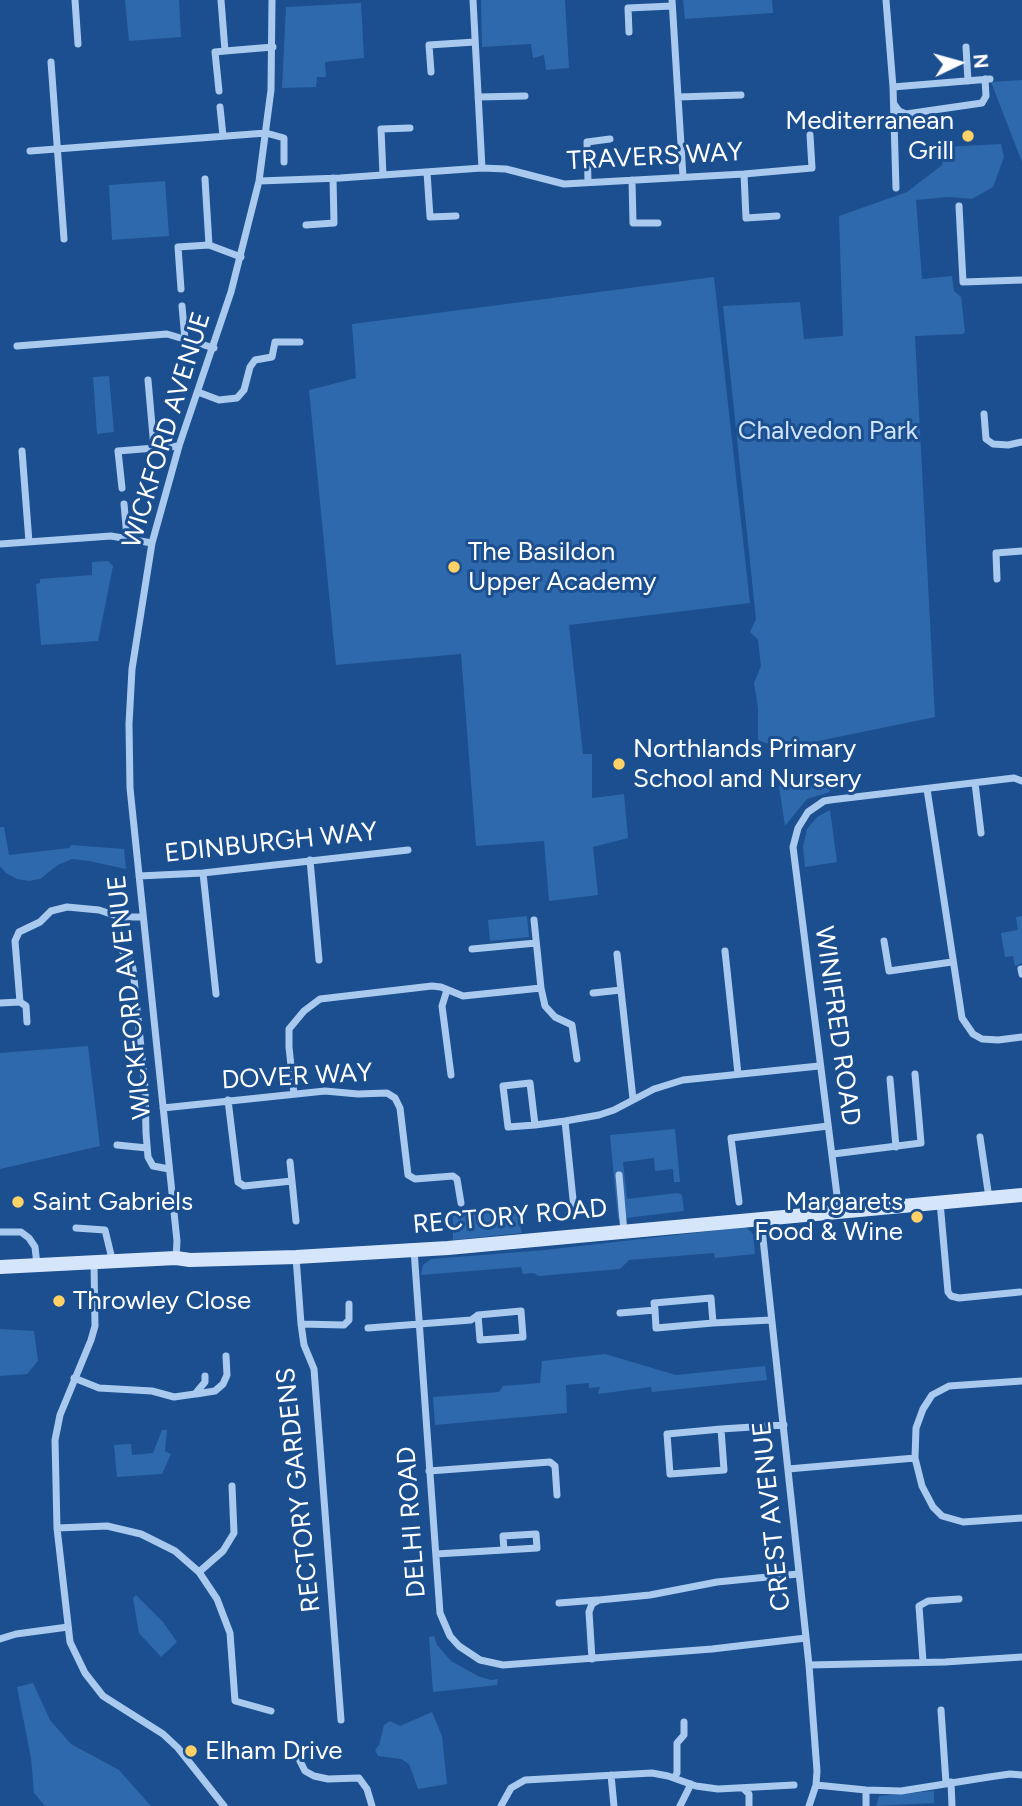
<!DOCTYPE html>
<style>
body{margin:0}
#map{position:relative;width:1022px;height:1806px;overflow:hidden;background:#1b4f8f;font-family:Figtree,sans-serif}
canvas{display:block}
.north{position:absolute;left:924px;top:28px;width:70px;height:70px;-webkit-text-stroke:5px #1b4f8f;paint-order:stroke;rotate:85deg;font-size:19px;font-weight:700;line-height:28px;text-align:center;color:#fff}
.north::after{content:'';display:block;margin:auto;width:24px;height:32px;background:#fff;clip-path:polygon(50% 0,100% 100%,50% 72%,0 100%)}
</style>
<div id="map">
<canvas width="1022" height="1806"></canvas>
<div class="north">N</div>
</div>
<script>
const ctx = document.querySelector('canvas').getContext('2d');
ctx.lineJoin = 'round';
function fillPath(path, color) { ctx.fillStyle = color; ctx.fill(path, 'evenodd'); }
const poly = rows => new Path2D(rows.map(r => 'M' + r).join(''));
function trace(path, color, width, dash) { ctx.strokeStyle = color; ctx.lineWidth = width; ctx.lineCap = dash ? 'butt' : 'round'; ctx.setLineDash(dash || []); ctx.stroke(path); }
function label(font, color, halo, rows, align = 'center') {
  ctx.font = font + ' Figtree,sans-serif'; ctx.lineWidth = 6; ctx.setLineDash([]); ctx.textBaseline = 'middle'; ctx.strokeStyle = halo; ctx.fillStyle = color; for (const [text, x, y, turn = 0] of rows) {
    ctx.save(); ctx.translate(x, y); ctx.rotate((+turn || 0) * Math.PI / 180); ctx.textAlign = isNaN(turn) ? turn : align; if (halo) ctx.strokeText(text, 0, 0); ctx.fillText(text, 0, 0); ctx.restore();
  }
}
const green = poly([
 [125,0,179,0,181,37,129,41],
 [481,0,565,0,569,68,546,70,544,55,533,58,531,44,482,47],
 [683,0,772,0,773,13,685,19],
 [361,3,364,58,325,62,326,77,317,77,316,87,282,88,286,7],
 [1022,80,1022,162,991,82],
 [1001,144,1004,157,993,187,972,199,949,197,916,200,922,279,952,276,954,291,961,297,965,332,963,334,915,336,935,717,770,751,769,744,758,740,758,708,754,683,761,666,758,640,750,632,756,619,723,306,800,302,804,339,843,336,839,216,907,192,942,165,944,147],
 [165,181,169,236,112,240,109,185],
 [714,277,750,603,569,625,583,754,592,754,592,798,624,794,628,838,593,847,598,895,549,901,544,841,476,846,461,654,336,665,309,390,356,378,352,324],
 [109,376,114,432,97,434,93,377],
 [108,561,113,566,98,641,41,645,36,584,40,583,40,579,92,575,92,562],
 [828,780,830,792,807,799,785,826,779,786],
 [830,810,837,862,805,867,803,847,807,829,817,817],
 [0,827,4,827,9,855,69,848,71,845,124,849,126,869,89,861,72,859,58,865,40,879,29,881,17,879,6,873,0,866],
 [527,916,529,937,490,941,488,920],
 [1022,916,1022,963,1015,966,1013,956,1005,957,1001,933,1018,930,1016,917],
 [88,1046,100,1146,0,1169,0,1053],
 [675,1129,680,1182,674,1182,673,1169,655,1171,654,1158,623,1162,627,1199,677,1193,682,1195,684,1211,618,1219,610,1135],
 [516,1209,522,1233,453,1240,453,1215],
 [746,1227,753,1234,755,1254,715,1258,714,1253,629,1260,620,1269,539,1276,533,1273,523,1274,521,1267,421,1275,423,1265,431,1259,545,1250],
 [0,1329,34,1331,38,1361,27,1374,0,1376],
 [605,1354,676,1375,765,1366,767,1380,652,1392,651,1387,598,1394,600,1387,589,1388,589,1383,566,1385,567,1413,435,1425,433,1397,499,1392,503,1386,540,1383,542,1361],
 [162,1430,167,1430,165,1451,171,1454,162,1474,117,1477,114,1445,131,1444,132,1455,153,1453],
 [136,1595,163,1622,177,1642,161,1657,139,1633,133,1598],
 [434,1636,437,1645,451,1661,478,1676,491,1680,498,1679,497,1685,433,1692,429,1637],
 [33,1683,50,1720,71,1744,119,1770,151,1806,45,1806,34,1793,31,1758,17,1687],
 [432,1712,442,1736,447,1784,418,1789,409,1764,401,1759,378,1756,375,1750,379,1745,384,1725,390,1721,400,1726],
 [934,1791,934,1803,876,1806,879,1796]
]);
const street = poly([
 [75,0,78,44],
 [473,0,482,168],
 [672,0,683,177],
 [886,0,893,87,896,188],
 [629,32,628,8,672,6],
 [966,47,968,81],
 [225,51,273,47],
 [51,62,64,239],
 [431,72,429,45,475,42],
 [893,87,990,79],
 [219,91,215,52,225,51,221,0],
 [478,97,525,96],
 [678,97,741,95],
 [894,104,899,111,906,114,982,103,986,96,985,79],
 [220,107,223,136],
 [30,151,266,133,284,138,284,162],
 [427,172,430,217,456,216],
 [744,174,746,218,777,216],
 [383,175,381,129,410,128],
 [205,179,209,245],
 [632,180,633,223,658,223],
 [259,181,340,178,482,168,506,169,564,184,744,174,812,168,810,135],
 [588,182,587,142,610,139],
 [959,206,963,282,1022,280],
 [306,225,334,223,333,178],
 [181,289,178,247,209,245,241,257],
 [182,306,185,340],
 [17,346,167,334,214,348],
 [148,380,154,448],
 [198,392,219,400,237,398,244,390,250,367,255,360,272,357,275,342,300,342],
 [984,414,986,439,993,444,1008,445,1022,442],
 [22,451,29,542],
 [122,488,118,451,179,446],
 [124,504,127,537],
 [0,544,111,536,152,543],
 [997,579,996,553,1022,551],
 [975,783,981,833],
 [927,789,962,1018,973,1034,982,1039,998,1040,1022,1037],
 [310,860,319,960],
 [203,873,216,994],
 [139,876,203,873,408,850],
 [534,920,541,988,545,1006,555,1017,572,1025,577,1059],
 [884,941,889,971,952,962],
 [121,949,131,962,133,969,145,1087,146,1133,148,1157,153,1166,169,1169],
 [472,949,536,943],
 [725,951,738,1074],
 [617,954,633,1099],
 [1021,969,1022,974],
 [447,990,442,1006,451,1075],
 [593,993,621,990],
 [20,1002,15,941,19,932,40,922,51,911,67,907,99,910,120,917,143,917],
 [0,1003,20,1002,26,1006,27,1022],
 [890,1079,896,1147],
 [294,1094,289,1047,289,1029,304,1011,320,999,432,986,441,987,463,996,541,988],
 [228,1100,238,1182,244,1186,292,1181,296,1221],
 [163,1108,325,1091,358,1094,387,1093,395,1098,400,1108,408,1175,415,1179,453,1176,457,1179,461,1203],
 [565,1121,574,1209],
 [535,1125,530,1083,503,1086,508,1127,535,1125,565,1121,599,1115,614,1110,654,1089,683,1080,819,1066],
 [980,1137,989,1198],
 [117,1145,147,1148],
 [833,1154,921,1143,915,1074],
 [290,1162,292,1181],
 [619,1175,624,1232],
 [739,1202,731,1138,828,1126],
 [940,1202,948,1292,951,1296,959,1298,1020,1292],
 [839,1211,793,847,798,828,808,812,824,801,830,800,1014,778,1022,781],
 [761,1220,809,1665,817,1771,816,1785,809,1806],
 [76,1228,105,1230,113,1263],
 [0,1232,21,1232,29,1238,35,1247,37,1265],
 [414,1250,440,1613,450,1636,459,1646,480,1660,503,1665,712,1649,806,1638],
 [296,1257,301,1324,304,1345,314,1369,341,1720],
 [176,1258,177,1241,130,788,129,724,132,669,152,543,179,446,231,292,259,181,271,90,272,0],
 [94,1263,95,1326,91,1340,60,1415,55,1440,57,1528,70,1642,85,1673,103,1696,163,1734,178,1748,224,1806],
 [620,1313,655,1310,654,1303,711,1298,713,1323,656,1328,655,1310],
 [713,1323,771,1320],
 [301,1324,344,1325,349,1320,349,1304],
 [368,1328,471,1320,478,1315,521,1311,523,1337,480,1340,478,1315],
 [74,1378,99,1388,152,1391,174,1397,195,1394,205,1382,205,1376],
 [1022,1381,949,1386,932,1395,923,1409,916,1428,915,1458,922,1486,933,1507,942,1516,963,1522,1022,1518],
 [196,1394,215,1391,223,1384,227,1375,226,1356],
 [721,1429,724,1470,670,1474,667,1434,721,1429,784,1425],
 [788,1469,915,1458],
 [429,1471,550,1462,555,1466,557,1495],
 [57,1528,107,1526,141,1534,175,1551,199,1572,217,1599,230,1633,235,1701,271,1711],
 [436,1554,504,1550,537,1548,536,1534,503,1536,504,1550],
 [199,1572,223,1551,234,1533,232,1486],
 [559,1603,597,1600],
 [0,1639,16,1634,68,1627],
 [592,1659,589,1612,592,1604,599,1600,650,1595,717,1582,798,1574],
 [923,1661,919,1606,928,1601,959,1599],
 [809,1665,945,1662,1022,1657],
 [941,1710,946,1783],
 [300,1761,305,1771,314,1776,328,1779,359,1778,367,1789,372,1806],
 [611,1775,614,1806],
 [674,1778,677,1773,677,1743,684,1735,684,1722],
 [951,1782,952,1806],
 [816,1785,866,1790,901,1791,989,1777,1010,1774,1022,1775],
 [743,1788,749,1794,749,1806],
 [866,1790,866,1806],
 [501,1806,511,1788,525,1780,652,1773,668,1776,696,1786,718,1789,794,1785],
 [680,1806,691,1784]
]);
const secondary = poly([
 [0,1267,176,1258,190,1260,296,1257,448,1248,1022,1195]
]);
const markers = [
 [968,136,7,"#ffd166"],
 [454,567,7,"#ffd166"],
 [619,764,7,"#ffd166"],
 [18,1202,7,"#ffd166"],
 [917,1217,7,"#ffd166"],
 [59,1301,7,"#ffd166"],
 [191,1751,7,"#ffd166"]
];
const poiNames = [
 ["Mediterranean",954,121,"right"],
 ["Grill",954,151,"right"],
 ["The Basildon",468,552],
 ["Upper Academy",468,582],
 ["Northlands Primary",633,749],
 ["School and Nursery",633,779],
 ["Saint Gabriels",32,1202],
 ["Margarets",903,1202,"right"],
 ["Food & Wine",903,1232,"right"],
 ["Throwley Close",73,1301],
 ["Elham Drive",205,1751]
];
const streetNames = [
 ["TRAVERS WAY",655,157,-3],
 ["WICKFORD AVENUE",167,430,-73],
 ["EDINBURGH WAY",271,843,-6],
 ["WICKFORD AVENUE",130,997,-96],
 ["WINIFRED ROAD",837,1026,82],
 ["DOVER WAY",297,1077,-3],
 ["RECTORY ROAD",510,1217,-5],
 ["RECTORY GARDENS",299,1490,-96],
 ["CREST AVENUE",772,1516,-96],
 ["DELHI ROAD",412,1522,-94]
];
const parkNames = [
 ["Chalvedon Park",828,431]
];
fillPath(green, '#2e69ad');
trace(street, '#a9c9ee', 7);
trace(secondary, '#d6e6fa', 14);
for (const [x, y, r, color] of markers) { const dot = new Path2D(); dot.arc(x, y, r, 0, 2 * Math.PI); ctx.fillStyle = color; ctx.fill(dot); trace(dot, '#1b4f8f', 2.5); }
label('26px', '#fff', '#1b4f8f', poiNames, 'left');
label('26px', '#fff', '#1b4f8f', streetNames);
label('26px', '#cfe3fa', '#1b4f8f', parkNames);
</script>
